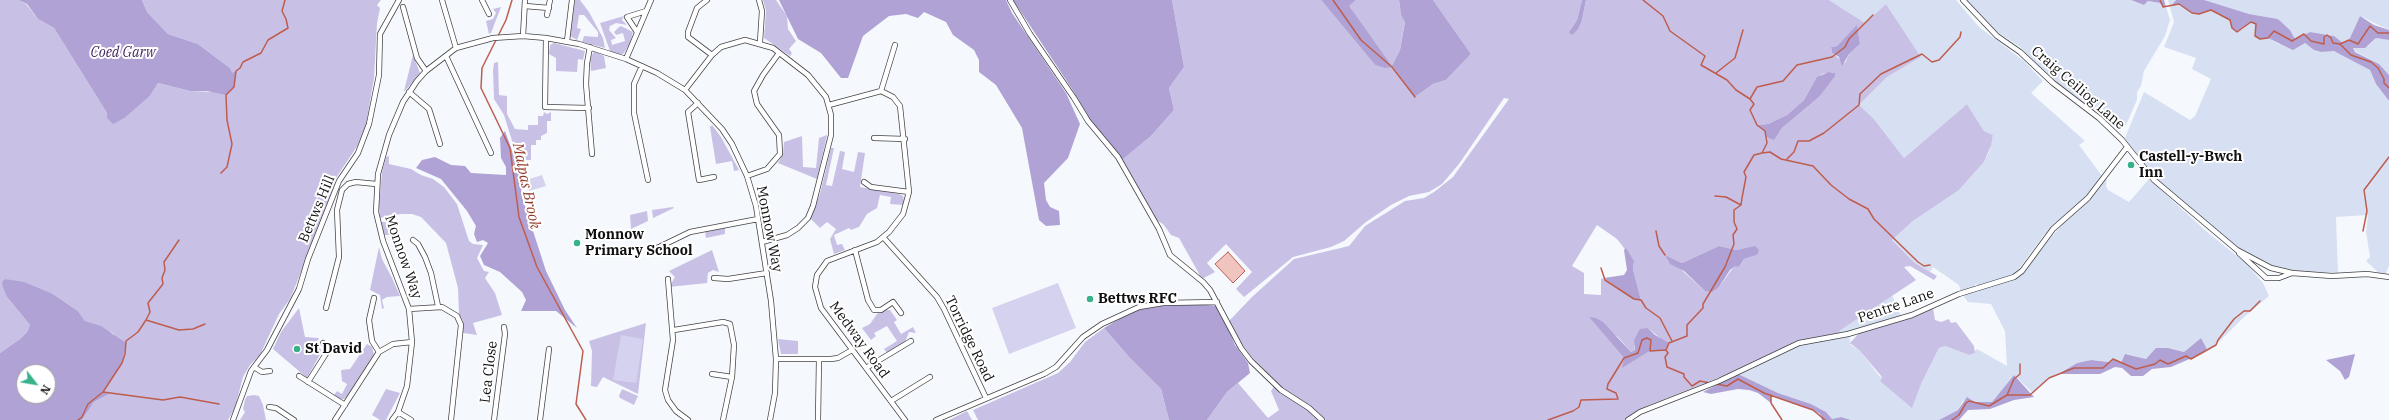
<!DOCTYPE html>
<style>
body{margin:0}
#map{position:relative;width:2389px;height:420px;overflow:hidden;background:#f5f9fe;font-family:"IBM Plex Serif",serif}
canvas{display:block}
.north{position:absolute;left:16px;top:364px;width:40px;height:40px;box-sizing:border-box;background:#fff;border:1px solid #9f9f9f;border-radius:50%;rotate:121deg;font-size:11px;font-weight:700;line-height:16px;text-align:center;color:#101010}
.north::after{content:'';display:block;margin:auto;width:14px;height:18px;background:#38b18a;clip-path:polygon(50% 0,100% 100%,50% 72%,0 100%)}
</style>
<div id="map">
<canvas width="2389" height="420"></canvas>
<div class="north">N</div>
</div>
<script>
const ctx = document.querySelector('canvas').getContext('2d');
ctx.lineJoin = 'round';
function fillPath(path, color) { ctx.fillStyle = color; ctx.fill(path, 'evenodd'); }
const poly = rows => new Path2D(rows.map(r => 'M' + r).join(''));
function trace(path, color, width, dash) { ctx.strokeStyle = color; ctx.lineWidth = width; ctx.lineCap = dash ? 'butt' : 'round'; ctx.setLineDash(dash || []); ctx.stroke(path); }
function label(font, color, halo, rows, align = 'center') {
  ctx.font = font + ' "IBM Plex Serif",serif'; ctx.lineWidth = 4; ctx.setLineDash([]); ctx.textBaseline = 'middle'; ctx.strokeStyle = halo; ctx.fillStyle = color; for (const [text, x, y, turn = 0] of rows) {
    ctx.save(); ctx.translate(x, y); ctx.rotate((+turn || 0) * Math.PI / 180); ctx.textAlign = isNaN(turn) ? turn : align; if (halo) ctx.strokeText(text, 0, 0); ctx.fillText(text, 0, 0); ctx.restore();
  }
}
const farmland = poly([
 [1829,0,1956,0,1979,27,2024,61,2043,81,2031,93,2085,141,2079,145,2102,176,2081,202,2044,235,2015,274,1978,286,1976,283,1974,288,1961,292,1959,285,1933,267,1930,272,1915,263,1892,240,1913,221,1959,190,1984,162,1990,150,1993,135,1984,131,1967,104,1904,158,1874,119,1859,105,1887,77,1921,57,1886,4,1865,23],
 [1966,0,2131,0,2144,5,2148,1,2160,3,2163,7,2166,7,2170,20,2165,36,2144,71,2141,86,2137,92,2137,100,2125,127,2117,130,2043,72,2020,47,1990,27],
 [2168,0,2176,0,2172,6,2179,4,2192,13,2199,14,2211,10,2230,20,2232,28,2242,30,2251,22,2256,24,2255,36,2260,39,2268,38,2279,44,2305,43,2314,50,2321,52,2334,50,2370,70,2376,84,2389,101,2389,266,2385,275,2379,273,2366,261,2370,257,2366,232,2368,215,2336,217,2338,273,2292,271,2266,265,2239,249,2156,179,2127,143,2125,138,2144,92,2190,120,2195,116,2211,79,2192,69,2196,58,2164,47,2174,22],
 [2201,0,2389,0,2389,30,2360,16,2349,40,2343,43,2334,36,2310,32,2295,39,2290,30,2278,19,2249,14],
 [2376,38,2389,40,2389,75,2379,64,2355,51,2353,48,2368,46],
 [2107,173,2106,186,2108,190,2129,202,2149,179,2207,232,2246,263,2263,283,2269,296,2243,318,2216,345,2207,349,2201,338,2184,352,2168,348,2146,359,2126,354,2121,363,2091,360,2077,363,2049,378,2033,393,2014,375,1992,402,1975,402,1969,398,1963,401,1958,410,1939,420,1851,420,1841,417,1832,419,1826,412,1811,404,1778,393,1738,374,1786,348,1825,338,1849,336,1851,345,1860,351,1880,377,1882,376,1880,381,1921,384,1939,348,1945,346,1969,355,1977,349,2007,366,2005,331,1991,304,1968,302,1962,294,1974,291,1977,292,1980,289,2015,279],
 [1892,295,1901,316,1841,333,1838,331]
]);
const green = poly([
 [0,0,18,0,26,4,38,19,54,28,107,113,107,118,126,117,150,96,158,83,190,91,215,92,231,73,230,68,198,44,168,34,147,12,142,0,381,0,377,5,380,8,377,23,374,78,366,125,358,145,336,178,332,196,290,299,279,314,260,355,250,365,243,377,235,408,228,420,82,420,94,402,109,394,103,392,107,384,114,334,85,321,78,311,53,294,5,279,7,297,30,325,27,332,20,339,0,353],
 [575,0,580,0,589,12,603,38,605,48,582,42,584,36,598,37,598,32,584,15,579,15,577,28,581,29,577,40,570,36],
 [763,0,776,0,787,16,788,29,796,41,789,49,792,53,790,56,764,38,766,11],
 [1172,0,1321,0,1375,65,1384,68,1392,66,1348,6,1356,0,1399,0,1401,15,1405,21,1400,50,1392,67,1415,97,1433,84,1446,80,1471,54,1433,0,1582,0,1577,20,1569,32,1582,20,1586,0,1829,0,1865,23,1886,4,1921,57,1887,77,1859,105,1874,119,1904,158,1967,104,1984,131,1993,135,1991,146,1984,162,1959,190,1913,221,1892,240,1915,263,1937,276,1934,280,1910,266,1904,267,1916,280,1839,331,1841,333,1798,341,1743,368,1647,406,1624,420,1326,420,1309,406,1284,390,1251,356,1236,336,1229,321,1252,297,1294,259,1349,246,1365,226,1405,201,1424,198,1434,192,1453,177,1509,99,1504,98,1459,164,1442,184,1429,192,1409,196,1391,205,1366,222,1344,241,1331,247,1293,257,1244,297,1236,289,1252,272,1226,244,1207,263,1215,272,1202,279,1179,238,1171,235,1163,224,1156,220,1122,160,1151,136,1174,110,1169,88,1184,67],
 [1857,26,1860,44,1849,54,1845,63,1832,53,1831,47,1837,46],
 [1833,72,1819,97,1782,128,1774,139,1766,137,1765,131,1757,125,1768,124,1787,115,1804,100,1815,81,1822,74],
 [1597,225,1617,239,1634,261,1633,269,1641,300,1634,299,1604,278,1601,279,1601,295,1584,294,1584,273,1572,266],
 [1719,246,1737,250,1751,248,1757,255,1744,259,1739,267,1735,265,1719,287,1705,291,1665,255,1682,263],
 [1590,318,1618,337,1631,352,1635,350,1634,346,1648,328,1660,338,1665,350,1650,351,1623,367,1624,358],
 [501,7,491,33,489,34,486,21,493,19,496,13,493,9],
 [624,16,622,20,627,25,616,23,610,26,609,30,616,38,611,40,612,45,625,41,623,33,616,35,614,32,619,27,621,26,633,32,630,43,624,53,620,55,610,51,600,23],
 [554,43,585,51,583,60,578,59,577,72,556,71,556,58,549,54,550,45],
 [594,51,604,56,606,68,591,71,590,59],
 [413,55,420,73,405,91,404,91],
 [498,62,499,95,507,96,507,114,515,129,528,130,528,125,538,125,538,116,543,116,544,112,547,114,551,112,551,121,547,121,547,133,541,136,541,140,536,140,536,145,531,145,531,160,518,160,504,115,494,99,493,70,494,63],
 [712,125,721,137,739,170,734,171,732,161,716,164,710,127],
 [827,135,817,179,778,163,783,154,784,142,802,136,803,167,816,168,819,138],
 [831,148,834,148,826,185,832,186,840,151,845,152,842,169,854,172,858,152,865,153,860,187,899,194,903,196,904,200,903,205,890,204,891,197,880,195,877,208,867,214,859,227,851,230,849,228,834,235,837,245,842,244,845,250,834,254,830,239,836,229,827,222,820,228,810,218,820,194],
 [389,156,389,164,411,169,421,175,433,179,444,187,457,204,469,241,473,244,483,245,477,258,484,271,489,272,485,278,495,293,502,315,473,323,477,335,463,333,463,321,459,315,458,288,446,243,421,217,412,214,401,214,380,218,379,205,382,172,386,157],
 [673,207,674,208,653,218,652,210],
 [647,211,648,221,631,229,630,215],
 [381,222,389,222,391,235,384,235],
 [725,228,725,234,706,238,705,231],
 [379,247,382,259,392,278,400,296,387,297,382,300,384,308,382,309,380,295,370,290],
 [712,250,719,272,713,270,708,273,707,283,669,287,675,277,669,271],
 [299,308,305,337,319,338,316,344,322,351,307,378,273,349,281,332],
 [1933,308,1935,320,1941,322,1949,319,1951,323,1956,322,1974,346,1975,353,1969,355,1945,346,1939,348,1921,384,1912,408,1880,381,1882,377,1860,351,1850,343,1860,332],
 [885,310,890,310,897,320,894,322,901,334,913,327,916,333,909,332,905,342,887,353,884,349,897,341,887,326,874,333,876,336,871,340,862,328,870,324,877,314],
 [646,323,638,394,603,377,597,387,591,386,592,351,589,341],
 [1104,328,1129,357,1161,389,1169,420,978,420,973,410,1058,373,1070,362,1085,342],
 [778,339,798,341,798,354,781,354],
 [367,344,372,347,374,355,349,395,344,399,339,399,334,395,337,391,342,394,347,384,342,381,341,370,350,369],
 [1238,383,1268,418,1279,410,1271,391,1275,385,1282,394,1306,409,1318,420,1207,420,1227,392],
 [386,389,400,393,386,420,380,420,372,415],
 [622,389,638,396,634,405,620,398,619,396],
 [254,395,259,396,263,405,266,420,240,420,245,412,243,409,245,400,247,396],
 [967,411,972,420,949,420]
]);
const forest = poly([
 [18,0,142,0,147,12,168,34,198,44,230,68,232,73,236,71,234,87,226,95,207,91,190,91,158,83,150,96,126,117,113,124,107,118,107,113,54,28,38,19,27,4],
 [779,0,1006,0,1012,13,1066,93,1080,124,1068,158,1044,183,1046,200,1050,207,1059,211,1060,225,1046,226,1039,220,1022,128,996,85,979,72,979,60,974,50,953,35,946,22,924,12,918,18,906,14,889,16,863,36,848,78,841,78,821,53,798,39],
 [1013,0,1172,0,1184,67,1169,88,1174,110,1151,136,1122,160,1089,121,1074,92],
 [1321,0,1356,0,1349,6,1392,66,1400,50,1405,22,1401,15,1399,0,1433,0,1471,54,1446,80,1433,84,1415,97,1393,67,1384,68,1375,65],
 [1582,0,1586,0,1582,20,1578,29,1572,35,1569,32,1577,20],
 [2131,0,2164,0,2166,7,2163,7,2160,3,2148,1,2144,5],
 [2176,0,2204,0,2249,14,2278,19,2290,30,2295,39,2310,32,2334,36,2343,43,2349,40,2360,16,2374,25,2389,30,2389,40,2376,38,2365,48,2353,48,2355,52,2379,64,2389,75,2389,101,2376,84,2370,70,2334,51,2321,52,2314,50,2305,43,2293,50,2268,38,2260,39,2255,36,2256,24,2251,22,2237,32,2232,28,2230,20,2211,10,2199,14,2192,13,2179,4,2171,6],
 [1857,25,1860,44,1849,54,1842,66,1839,57,1832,53,1831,47,1837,46],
 [1829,72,1835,73,1835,76,1819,97,1782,128,1774,140,1766,137,1765,131,1757,125,1768,124,1787,115,1804,100,1817,77],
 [505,131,520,173,522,197,546,271,565,310,577,328,556,311,521,311,526,300,522,292,500,272,484,265,480,256,488,243,483,240,477,242,474,234,476,226,467,211,441,179,416,168,422,160,435,157,451,165,465,166,471,173,506,175,506,167,501,158,500,138],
 [1719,246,1737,250,1755,246,1759,250,1757,255,1744,259,1739,267,1735,266,1730,270,1719,287,1712,292,1705,291,1684,271,1670,264,1665,255,1682,263],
 [1626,248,1634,261,1633,269,1641,300,1634,299,1604,278,1624,275,1627,270,1624,250],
 [5,279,24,282,53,294,78,311,85,321,101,326,126,343,122,363,103,391,109,394,94,402,82,420,0,420,0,353,20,339,27,332,30,325,7,297,3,287,2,282],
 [24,372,48,372,48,396,24,396],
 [1187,303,1216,306,1226,323,1235,345,1248,363,1250,373,1227,392,1207,420,1169,420,1161,389,1129,357,1104,328,1139,307],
 [1589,317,1596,318,1603,322,1631,352,1635,350,1634,340,1640,329,1648,328,1655,335,1669,343,1666,350,1650,351,1622,368,1624,358],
 [2201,338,2207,349,2201,354,2171,367,2152,369,2143,376,2131,376,2122,368,2115,367,2100,374,2058,374,2077,363,2091,360,2109,362,2113,359,2121,363,2125,354,2146,359,2156,348,2168,348,2184,352],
 [2355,354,2349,377,2345,380,2340,371,2326,360],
 [1738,374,1778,393,1811,404,1826,412,1832,419,1841,417,1851,420,1822,420,1820,414,1813,410,1771,395,1771,403,1758,393,1749,390,1738,389,1711,394,1703,392],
 [2014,375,2034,397,2014,400,1990,409,1968,410,1959,420,1939,420,1958,410,1967,397,1975,402,1992,402]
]);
const pitch = poly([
 [542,175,546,186,529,191,526,180],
 [1058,283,1076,328,1009,354,992,308],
 [621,335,643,339,636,383,613,380]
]);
const water = poly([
 [1228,252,1245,271,1233,283,1215,264,1228,252]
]);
const stream = poly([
 [512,0,506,20,482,68,481,88,510,148,519,217,537,267,583,351,576,404,586,420],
 [1333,0,1361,40,1392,67,1415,97],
 [2160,0,2163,7,2179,4,2192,13,2199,14,2211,10,2230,20,2232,28,2237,32,2251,22,2256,24,2255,36,2260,39,2268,38,2274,31,2292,41,2304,34,2311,41,2324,44,2324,37,2327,35,2331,38,2333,43,2340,44,2349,40,2358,44,2370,26,2378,33,2389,33],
 [2340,44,2351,55,2371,62,2378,68,2384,79,2384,83,2389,88],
 [1716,73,1735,58,1743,30],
 [1750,99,1757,87,1783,81,1797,65,1832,57,1845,47,1849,39,1873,15],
 [1762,153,1770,152,1781,159,1813,166,1831,185,1849,199,1868,209,1874,219,1918,262,1924,266,1930,265],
 [1787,159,1794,152,1798,141,1809,141,1824,133,1859,105,1860,94,1881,74,1922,54,1932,62,1939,60,1960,37,1961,32],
 [221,173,227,167,232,144,227,120,226,95,234,87,236,71,240,68,243,62,261,53,268,40,288,28,286,19,282,11,285,0],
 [1715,196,1726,197,1741,205],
 [1656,231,1659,246,1665,255],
 [2363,231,2367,211,2364,190,2389,157],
 [1601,268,1605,280,1634,299,1641,300,1646,308,1660,318,1672,341],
 [146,320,179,330,193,329,205,324],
 [1666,350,1668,353,1665,357,1667,367,1684,374,1684,377,1692,386,1700,381,1710,383],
 [1716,384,1727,386,1738,379,1764,393,1813,410,1825,420],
 [103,392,163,400,180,397,219,404],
 [1771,395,1771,403,1782,420],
 [2007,395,2014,379,2020,374,2020,364],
 [78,420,82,417,88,404,103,392,122,363,125,354,126,341,138,332,146,320,150,312,148,303,163,284,162,278,165,270,164,262,179,240],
 [1548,420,1573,411,1579,407,1581,400,1618,399,1616,393,1607,389,1608,384,1624,358,1638,353,1642,340,1647,338,1651,340,1650,351,1666,350,1669,343,1687,336,1687,325,1703,308,1703,304,1725,267,1734,244,1733,235,1737,229,1734,222,1734,210,1741,205,1742,198,1746,177,1744,172,1754,155,1762,153,1767,143,1765,131,1757,125,1750,110,1754,104,1750,99,1736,90,1727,80,1701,65,1705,56,1670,31,1663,16,1643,0],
 [1952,420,1959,415,1966,403,1969,401,1989,406,2007,395,2030,395,2049,378,2074,368,2103,368,2113,359,2136,369,2155,364,2160,360,2168,364,2186,356,2191,359,2216,345,2218,340,2234,319,2244,311,2250,311,2260,301]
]);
const minor = poly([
 [442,0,456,48],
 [482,0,489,14],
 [707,0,697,8,688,32,688,37,712,55],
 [759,0,762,11,760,42],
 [1010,0,1030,34,1074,98,1088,121,1118,157,1159,229,1170,255,1203,282,1210,290,1241,348,1251,361,1281,390,1309,408,1322,420],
 [1963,0,1997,36,2020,52,2053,83,2099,118,2122,140,2154,180,2237,250,2271,268,2292,273,2332,276,2367,274,2389,277],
 [525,6,549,8],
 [403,7,417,58,426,71],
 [547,15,550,0],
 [637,32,627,17,646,11],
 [523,36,525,0],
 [546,38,545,107,589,108],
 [567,41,572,0],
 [590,47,587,63,586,84,592,154],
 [446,56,491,153],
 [626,59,651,0],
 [642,66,634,84,634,113,648,180],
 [685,90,712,55,721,47,745,40,773,48,808,75,826,97,831,115,831,135,813,206,808,218,798,228,787,235,762,242],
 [881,91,895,45],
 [409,92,429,109,440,144],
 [698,103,688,112,699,180,714,177],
 [829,105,881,91,893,97,900,106,909,192,903,214,889,232,877,242,827,261,817,275,815,287,821,308,905,420],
 [874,138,905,139],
 [747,176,767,169,780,154,779,135,757,104,754,91,763,75,779,53],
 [864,182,871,187,909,192],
 [883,237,937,297,944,309,986,398],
 [413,240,418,244,425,257,431,273,438,306],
 [655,249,690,232,758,219],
 [855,250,868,300,874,310,881,310,893,302,901,313],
 [2239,253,2266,278,2279,278,2292,273],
 [714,278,728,279,767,273],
 [668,279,673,340,665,390,668,400,676,411,688,420],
 [374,298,369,320,372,341,379,352],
 [326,308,339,257,337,210,342,190,348,184,356,182,376,184],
 [409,309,442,307,457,316,461,325,451,420],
 [674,330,723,322,730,324,734,345,732,377,723,420],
 [776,359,831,359,838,358,852,350],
 [254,367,262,372,270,371],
 [866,368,911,341],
 [712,374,732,377],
 [299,376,345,405],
 [308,382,329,349,323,343],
 [891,401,930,377],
 [269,407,276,408,294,420],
 [398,412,411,420],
 [233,420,251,371,267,350,299,289,308,259,339,181,358,153,369,124,379,75,380,34,399,0],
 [335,420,379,352,393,344,412,342],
 [392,420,398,412,407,386,412,342,409,309,383,241,376,212,378,174,389,135,403,102,417,81,426,71,456,48,493,38,523,36,546,38,579,44,626,59,657,73,685,90,722,129,732,144,747,176,756,206,771,301,776,359,775,393,770,420],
 [494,420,505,334,504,327],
 [540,420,549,349],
 [818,420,819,359],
 [936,420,1044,374,1056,367,1083,337,1102,324,1139,307,1163,303,1217,302],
 [1628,420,1640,412,1719,381,1799,343,1848,334,1912,315,1959,294,2014,277,2022,271,2053,229,2088,198,2127,147]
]);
const markers = [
 [2131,165,4,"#38b18a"],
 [577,243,4,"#38b18a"],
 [1090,299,4,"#38b18a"],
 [297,349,4,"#38b18a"]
];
const parkNames = [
 ["Coed Garw",123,53]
];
const streetNames = [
 ["Craig Ceiliog Lane",2078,88,41],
 ["Bettws Hill",317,209,-67],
 ["Monnow Way",769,229,79],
 ["Monnow Way",403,257,71],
 ["Pentre Lane",1896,306,-19],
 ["Torridge Road",969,339,64],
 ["Medway Road",859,340,54],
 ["Lea Close",489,372,-83]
];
const poiNames = [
 ["Castell-y-Bwch",2139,157],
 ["Inn",2139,173],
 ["Monnow",585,235],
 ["Primary School",585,251],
 ["Bettws RFC",1098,299],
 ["St David",305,349]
];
const waterNames = [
 ["Malpas Brook",526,186,78]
];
fillPath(farmland, '#d7e0f2');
fillPath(green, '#c9c1e5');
fillPath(forest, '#b0a2d4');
fillPath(pitch, '#d4d2ee');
fillPath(water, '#f0c4bf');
trace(water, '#be5d4e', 1);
trace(stream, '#be5d4e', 1.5);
trace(minor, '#434343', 6);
trace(minor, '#fff', 4.5);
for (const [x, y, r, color] of markers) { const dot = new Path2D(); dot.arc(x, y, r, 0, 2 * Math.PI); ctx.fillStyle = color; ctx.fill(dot); trace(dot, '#fff', 1.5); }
label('italic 14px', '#462761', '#fff', parkNames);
label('14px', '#101010', '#fff', streetNames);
label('bold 14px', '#101010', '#fff', poiNames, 'left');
label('italic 15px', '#953927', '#fff', waterNames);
</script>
